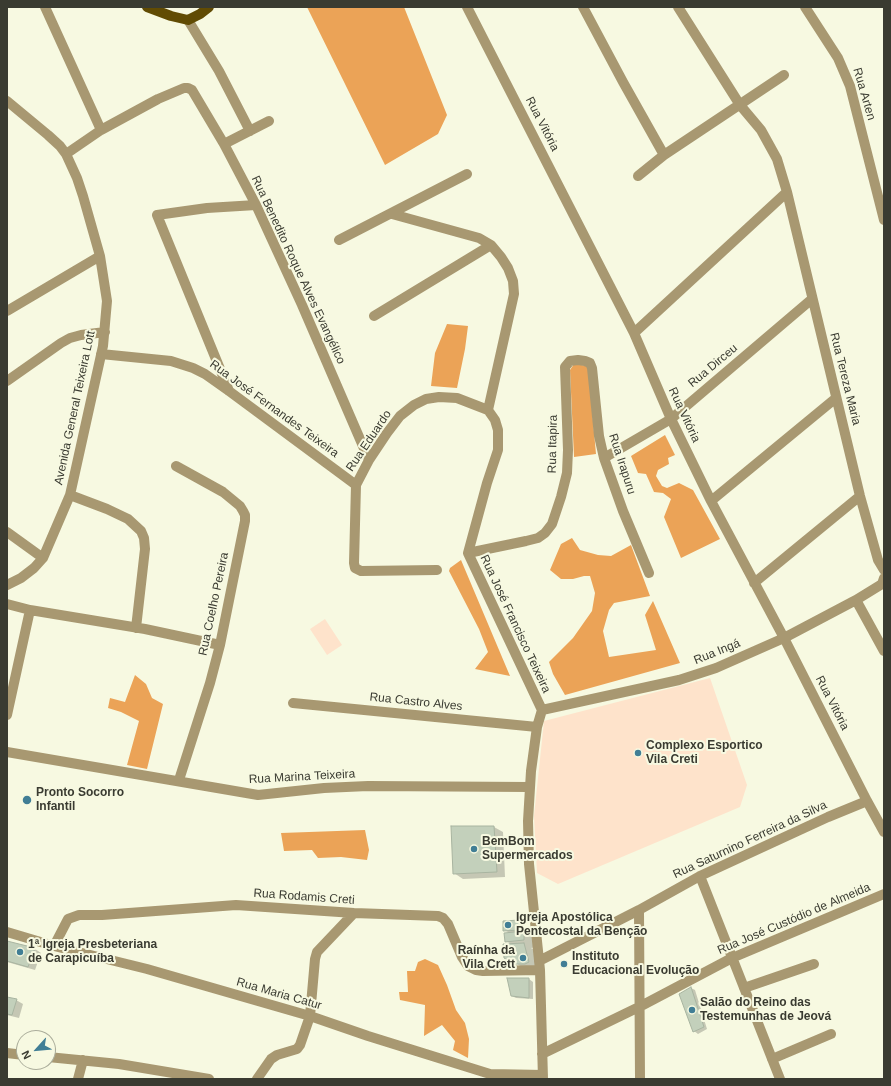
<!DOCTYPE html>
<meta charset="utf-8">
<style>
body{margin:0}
#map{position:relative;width:891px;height:1086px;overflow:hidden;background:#f7f9e1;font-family:Helvetica,sans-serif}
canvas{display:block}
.frame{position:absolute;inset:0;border:8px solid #3a3b31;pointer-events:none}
.north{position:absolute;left:16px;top:1030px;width:40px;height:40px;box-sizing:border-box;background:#f7f9e1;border:1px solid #abad9b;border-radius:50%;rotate:243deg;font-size:11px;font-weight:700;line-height:16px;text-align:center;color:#3a3b31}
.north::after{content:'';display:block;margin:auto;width:14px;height:18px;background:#417e95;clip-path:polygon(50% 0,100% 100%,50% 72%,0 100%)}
</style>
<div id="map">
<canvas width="891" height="1086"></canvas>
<div class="frame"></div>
<div class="north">N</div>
</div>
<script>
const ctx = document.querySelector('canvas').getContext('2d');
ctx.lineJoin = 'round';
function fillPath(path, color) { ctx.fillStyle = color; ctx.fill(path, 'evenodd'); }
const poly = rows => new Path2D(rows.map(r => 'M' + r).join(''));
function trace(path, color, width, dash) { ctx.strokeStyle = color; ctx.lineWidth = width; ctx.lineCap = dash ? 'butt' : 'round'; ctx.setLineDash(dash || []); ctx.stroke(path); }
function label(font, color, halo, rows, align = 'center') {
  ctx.font = font + ' Helvetica,sans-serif'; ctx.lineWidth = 4; ctx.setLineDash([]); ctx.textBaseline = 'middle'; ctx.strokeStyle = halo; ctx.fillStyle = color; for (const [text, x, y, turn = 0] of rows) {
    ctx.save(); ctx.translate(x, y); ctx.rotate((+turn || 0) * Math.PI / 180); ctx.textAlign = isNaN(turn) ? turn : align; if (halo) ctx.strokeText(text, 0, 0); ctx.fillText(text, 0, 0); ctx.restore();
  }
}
const green = poly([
 [325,619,342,645,327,655,310,629],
 [710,678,747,785,740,807,558,884,537,873,534,816,544,721]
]);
const forest = poly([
 [307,7,404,7,447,115,438,134,385,165],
 [447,324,468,326,465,349,457,388,431,386,435,353],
 [574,364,588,366,596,454,574,457,570,370],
 [665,435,675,455,668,458,669,464,658,470,656,476,662,486,667,488,679,483,693,490,720,539,681,558,664,517,671,499,663,493,654,492,646,474,638,473,631,456],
 [572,538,580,550,598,555,611,556,631,545,650,596,614,603,609,610,603,631,609,657,656,650,645,615,653,601,680,663,565,695,553,674,549,662,573,638,592,611,595,593,590,576,584,576,573,579,561,579,550,570,561,544],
 [461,560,510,676,475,669,488,652,479,629,449,571,450,568],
 [135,675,146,684,152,698,163,704,147,769,127,765,139,721,121,712,108,708,110,698,125,702],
 [365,830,369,850,367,860,341,857,318,858,312,850,284,851,281,833],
 [425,959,438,965,447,985,456,1010,465,1023,469,1039,468,1058,453,1050,455,1041,442,1025,424,1036,425,1005,400,1000,399,992,408,992,407,971,415,971,418,962]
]);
const shadow = poly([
 [452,827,494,827,503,832,505,877,463,879,454,873],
 [520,921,524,923,524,932,538,940,538,947,531,948,538,952,543,970,529,971,505,957,513,945,506,941,510,933,504,930],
 [7,942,35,949,41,953,35,970,7,962],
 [529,979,533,982,533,999,516,998,512,996],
 [691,988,695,990,707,1029,698,1034,694,1031],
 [7,998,16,1000,23,1004,19,1018,7,1015]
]);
const building = poly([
 [451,826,494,826,497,872,453,874,451,826],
 [520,920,520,930,503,931,503,921,520,920],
 [524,931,524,940,505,942,504,933,524,931],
 [7,941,35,948,28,967,7,961,7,941],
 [524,943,529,962,525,964,514,964,504,958,503,944,524,943],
 [507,978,529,978,529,998,511,996,507,978],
 [691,987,704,1027,693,1032,679,994,691,987],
 [7,997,17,999,12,1015,7,1014,7,997]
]);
const minor = poly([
 [45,7,101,130],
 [467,7,634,333,671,419,711,501,784,638,867,801,884,832],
 [583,7,623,82,664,155],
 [678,7,740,105,761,130,777,159,787,192,860,496,878,560,884,570],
 [805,7,838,58,850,86,884,220],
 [188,20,219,71,250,131],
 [7,101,48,135,60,146,66,154,77,178,83,196,100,256,107,301,103,346,70,495,43,558,34,568,21,578,7,585],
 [224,144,269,121],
 [66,154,101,130,158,99,184,88,188,88,192,90,224,144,256,205,302,305,369,460],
 [638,176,664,155,784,75],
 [392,214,479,238,491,245,501,257,508,268,513,281,514,294,488,410],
 [339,240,467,174],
 [7,311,100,256],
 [374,316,491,245],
 [634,333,787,192],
 [101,354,171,361,193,368,205,374,229,391,356,485],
 [7,381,61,343,70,338,81,335,105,332],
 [229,391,157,215,207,208,256,205],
 [488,410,495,420,498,430,498,450,487,483,468,553,542,710],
 [604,458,671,419,812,299],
 [176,466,223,492,240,506,243,511,245,515,245,521,220,645,210,683,179,780],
 [70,495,107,509,128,519,141,531,144,538,145,549,136,628],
 [711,501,836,398],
 [7,532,43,558],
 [468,553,526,541,538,538,545,533,552,524,561,497,567,473,568,450,565,367,570,361,578,360,585,361,590,363,592,368,599,436,604,458,623,511,649,573],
 [437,570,361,571,355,568,354,563,356,485,369,460,387,433,400,416,414,405,426,399,439,397,457,398,488,410],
 [754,583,860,496],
 [856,600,884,651],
 [7,604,30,610,145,629,220,645],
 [293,703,537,727],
 [542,710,679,680,716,668,784,638,856,600,882,584,884,578],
 [542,710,537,727,531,771,528,821,529,864,540,970,543,1079],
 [7,715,30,610],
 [7,752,258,795,324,788,368,786,529,787],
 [700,876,780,1079],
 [639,910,640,1079],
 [7,932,54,946,147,969,310,1016,368,1036,490,1074,543,1075],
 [54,946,68,919,79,915,102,915,236,905,354,913,438,916,443,918,448,924,462,957,468,966,476,970,483,971,540,970],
 [539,961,639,910,700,876,828,817,867,801],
 [744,988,814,964],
 [7,1053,24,1055],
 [542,1054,641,1006,732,958,884,894],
 [48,1057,119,1064,209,1079],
 [772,1059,831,1034],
 [78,1079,83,1060],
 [257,1079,271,1059,277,1055,297,1049,300,1045,310,1016,315,959,317,952,354,913]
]);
const major = poly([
 [147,7,171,16,188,20,200,14,209,7]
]);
const markers = [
 [638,753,4,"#417e95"],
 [27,800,5,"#417e95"],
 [474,849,4,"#417e95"],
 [508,925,4,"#417e95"],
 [20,952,4,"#417e95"],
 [523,958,4,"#417e95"],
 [564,964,4,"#417e95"],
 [692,1010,4,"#417e95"]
];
const streetNames = [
 ["Rua Arten",864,94,74],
 ["Rua Vitória",542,124,63],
 ["Rua Benedito Roque Alves Evangélico",298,270,65],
 ["Rua Dirceu",713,366,-40],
 ["Rua Tereza Maria",845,379,76],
 ["Avenida General Teixeira Lott",75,408,-78],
 ["Rua José Fernandes Teixeira",274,409,36],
 ["Rua Vitória",684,415,65],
 ["Rua Eduardo",369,441,-56],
 ["Rua Itapira",553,444,-89],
 ["Rua Irapuru",622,464,72],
 ["Rua Coelho Pereira",214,604,-78],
 ["Rua José Francisco Teixeira",515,624,65],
 ["Rua Ingá",717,652,-22],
 ["Rua Castro Alves",416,702,6],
 ["Rua Vitória",832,703,63],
 ["Rua Marina Teixeira",302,777,-3],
 ["Rua Saturnino Ferreira da Silva",750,840,-25],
 ["Rua Rodamis Creti",304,897,4],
 ["Rua José Custódio de Almeida",794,919,-23],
 ["Rua Maria Catur",279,994,16]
];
const poiNames = [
 ["Complexo Esportico",646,746],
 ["Vila Creti",646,760],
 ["Pronto Socorro",36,793],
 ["Infantil",36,807],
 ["BemBom",482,842],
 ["Supermercados",482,856],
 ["Igreja Apostólica",516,918],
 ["Pentecostal da Benção",516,932],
 ["1ª Igreja Presbeteriana",28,945],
 ["de Carapicuíba",28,959],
 ["Raínha da",515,951,"right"],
 ["Vila Crett",515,965,"right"],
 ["Instituto",572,957],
 ["Educacional Evolução",572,971],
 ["Salão do Reino das",700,1003],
 ["Testemunhas de Jeová",700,1017]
];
fillPath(green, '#fee3cb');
fillPath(forest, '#eba357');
fillPath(shadow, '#0003');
fillPath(building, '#c3d0bb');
trace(building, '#a8b4a0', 1);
trace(minor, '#a89871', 10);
trace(major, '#614b03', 10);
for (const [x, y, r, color] of markers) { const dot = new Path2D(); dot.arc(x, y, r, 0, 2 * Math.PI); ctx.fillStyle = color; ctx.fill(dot); trace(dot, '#f7f9e1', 1.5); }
label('12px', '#3a3b31', '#f7f9e1', streetNames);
label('bold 12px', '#3a3b31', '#f7f9e1', poiNames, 'left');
</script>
